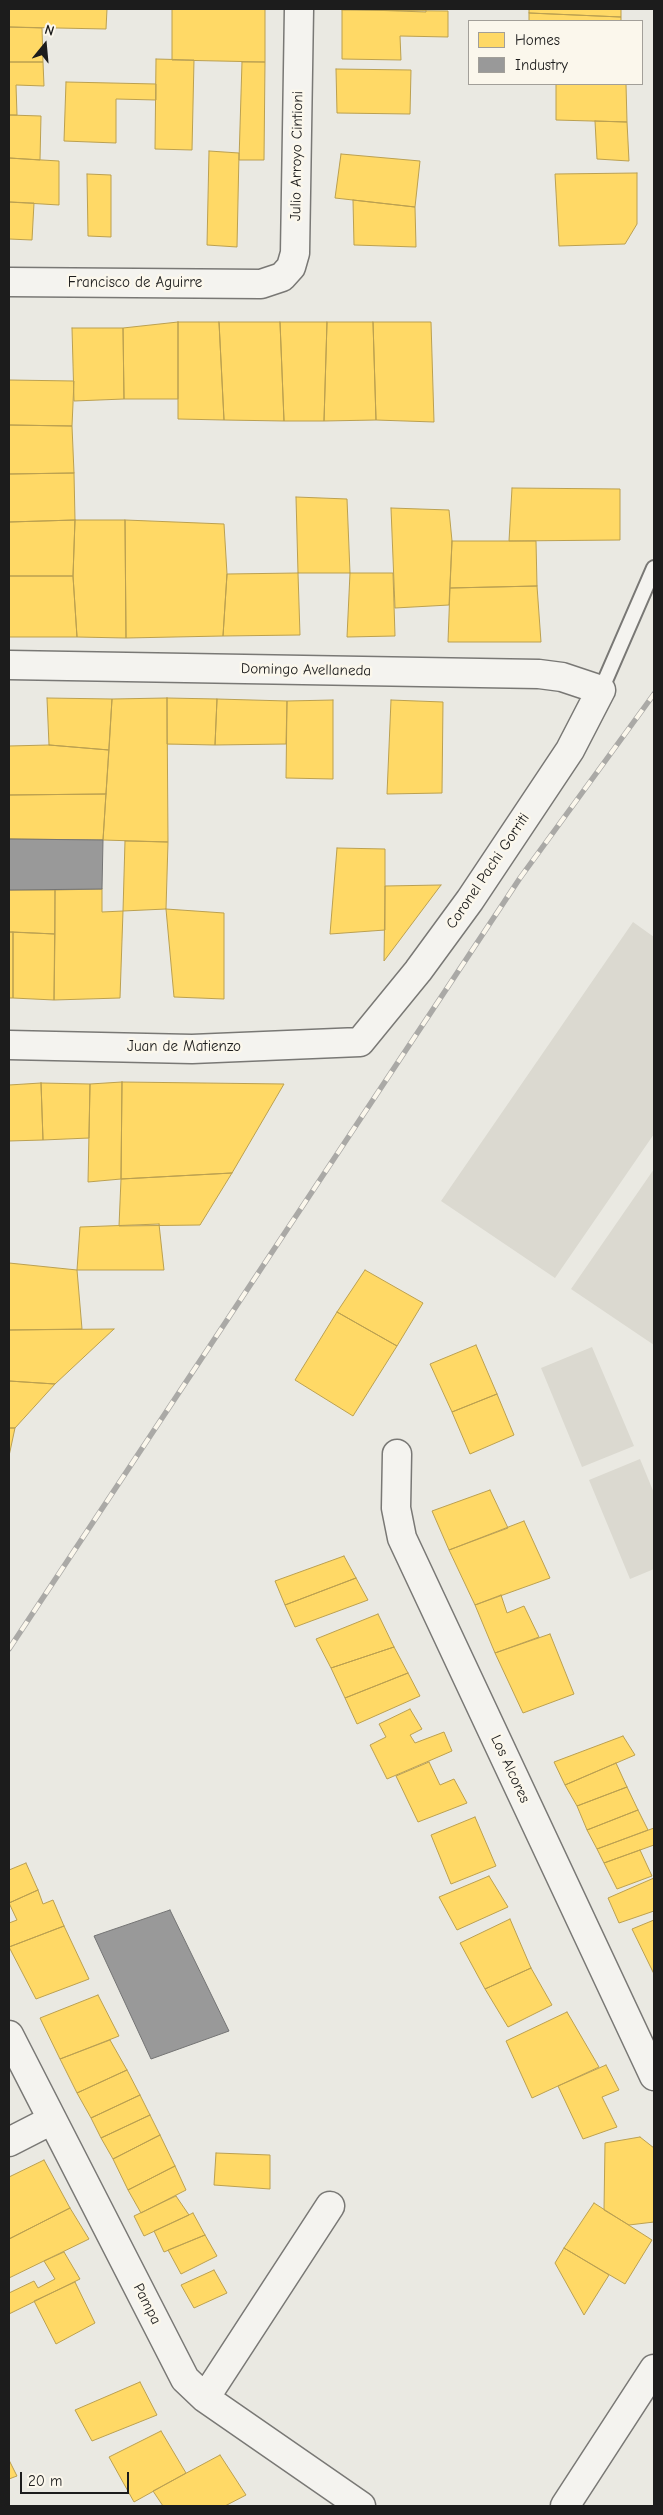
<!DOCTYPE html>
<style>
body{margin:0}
#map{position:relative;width:663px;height:2515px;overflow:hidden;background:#eae9e2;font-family:"Comic Neue",sans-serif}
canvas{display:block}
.frame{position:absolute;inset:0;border:10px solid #1c1c1c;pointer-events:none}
.legend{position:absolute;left:468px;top:20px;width:175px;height:65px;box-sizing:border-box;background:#fbf7ec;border:1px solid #a29f99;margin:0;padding:6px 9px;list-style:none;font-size:15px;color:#1c1c1c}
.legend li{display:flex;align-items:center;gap:10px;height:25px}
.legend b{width:25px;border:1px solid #a29f99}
.north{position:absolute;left:20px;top:20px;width:50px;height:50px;-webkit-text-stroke:4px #fbf7ec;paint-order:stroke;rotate:17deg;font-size:14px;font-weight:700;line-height:20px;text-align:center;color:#1c1c1c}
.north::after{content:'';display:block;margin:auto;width:18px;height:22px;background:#1c1c1c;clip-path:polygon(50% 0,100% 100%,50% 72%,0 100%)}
.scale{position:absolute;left:20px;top:2472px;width:109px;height:22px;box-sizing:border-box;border:2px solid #1c1c1c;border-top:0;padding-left:6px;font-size:15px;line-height:18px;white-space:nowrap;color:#1c1c1c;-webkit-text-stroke:4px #fbf7ec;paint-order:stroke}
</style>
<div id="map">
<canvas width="663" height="2515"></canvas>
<div class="frame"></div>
<ul class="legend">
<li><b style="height:14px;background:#ffd966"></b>Homes</li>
<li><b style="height:14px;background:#999"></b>Industry</li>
</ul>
<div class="north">N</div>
<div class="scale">20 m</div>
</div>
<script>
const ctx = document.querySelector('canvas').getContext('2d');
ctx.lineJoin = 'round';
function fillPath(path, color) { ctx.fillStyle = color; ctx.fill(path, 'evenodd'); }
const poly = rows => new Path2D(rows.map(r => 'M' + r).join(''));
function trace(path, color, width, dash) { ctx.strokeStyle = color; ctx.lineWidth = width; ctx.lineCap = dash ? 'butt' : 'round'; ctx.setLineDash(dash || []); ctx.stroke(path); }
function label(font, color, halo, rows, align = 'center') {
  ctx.font = font + ' "Comic Neue",sans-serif'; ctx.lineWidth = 5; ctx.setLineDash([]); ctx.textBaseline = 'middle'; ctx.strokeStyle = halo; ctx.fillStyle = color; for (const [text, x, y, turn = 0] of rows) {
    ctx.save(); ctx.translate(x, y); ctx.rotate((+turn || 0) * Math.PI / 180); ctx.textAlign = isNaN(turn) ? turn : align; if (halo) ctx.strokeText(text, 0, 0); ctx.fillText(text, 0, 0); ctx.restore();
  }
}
const green = poly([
 [633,922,654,937,654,1134,555,1278,441,1201],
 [654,1169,654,1345,571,1289],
 [592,1347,634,1446,582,1467,541,1368],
 [640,1459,654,1493,654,1569,630,1579,589,1480]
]);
const homes = poly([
 [9,9,107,9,106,29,9,27,9,9],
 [172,9,265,9,265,62,172,60,172,9],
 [342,9,426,9,426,12,342,9],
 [529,9,621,9,621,17,529,13,529,9],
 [342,10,448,11,448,37,400,36,401,60,342,59,342,10],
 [529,13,621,17,621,21,529,21,529,13],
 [9,27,42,28,43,62,9,62,9,27],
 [156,59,194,60,192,150,155,149,156,59],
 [9,62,43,62,44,86,16,85,17,115,9,115,9,62],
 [242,62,265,62,264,160,239,160,242,62],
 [336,69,411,70,410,114,337,113,336,69],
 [66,82,156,84,156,100,116,99,116,143,64,141,66,82],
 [556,84,626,84,627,122,556,120,556,84],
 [9,115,41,116,40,160,9,158,9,115],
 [595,121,627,122,629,161,597,159,595,121],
 [209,151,239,153,237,247,207,245,209,151],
 [341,154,420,161,415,207,335,198,341,154],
 [9,158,59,161,59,205,9,202,9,158],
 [637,173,637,224,625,244,559,246,555,174,637,173],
 [87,174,111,175,111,237,88,236,87,174],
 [353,200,415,207,416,247,354,245,353,200],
 [9,202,34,203,32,240,9,239,9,202],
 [178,322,219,322,224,420,178,419,178,322],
 [178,322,178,399,124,399,123,328,178,322],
 [219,322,280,322,284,421,224,420,219,322],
 [280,322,327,322,324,421,284,421,280,322],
 [327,322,373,322,376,420,324,421,327,322],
 [373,322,431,322,434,422,376,420,373,322],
 [72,328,123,328,124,399,74,401,72,328],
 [9,380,74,381,72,426,9,425,9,380],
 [9,425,72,426,74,473,9,474,9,425],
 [74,473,75,520,9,522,9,474,74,473],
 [512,488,620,489,620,540,509,541,512,488],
 [296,497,347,499,350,573,298,573,296,497],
 [391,508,449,510,452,541,449,605,395,608,391,508],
 [75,520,73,576,9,576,9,522,75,520],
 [75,520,125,520,126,638,77,637,73,576,75,520],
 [125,520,224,524,227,574,223,636,126,638,125,520],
 [452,541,536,541,537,586,450,588,452,541],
 [298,573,300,635,223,636,227,574,298,573],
 [350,573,393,573,395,636,347,637,350,573],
 [9,576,73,576,77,637,9,637,9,576],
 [537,586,541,642,448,642,450,588,537,586],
 [47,698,112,699,109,750,49,745,47,698],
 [167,698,217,699,215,745,167,744,167,698],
 [167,698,168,842,103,840,112,699,167,698],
 [217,699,287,701,286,744,215,745,217,699],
 [333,700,333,779,286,778,287,701,333,700],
 [391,700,443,702,442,793,387,794,391,700],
 [49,745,109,750,106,794,9,795,9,746,49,745],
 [106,794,103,840,9,839,9,795,106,794],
 [125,841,168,842,166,909,123,911,125,841],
 [337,848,385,849,385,930,330,934,337,848],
 [441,885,384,961,385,886,441,885],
 [102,889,102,912,123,911,120,998,54,1000,55,890,102,889],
 [9,890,55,890,55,934,9,932,9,890],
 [166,909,224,913,224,999,174,997,166,909],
 [9,932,13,932,13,998,9,998,9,932],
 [13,932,55,934,54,1000,13,998,13,932],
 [122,1082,121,1179,88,1182,90,1084,122,1082],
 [122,1082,284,1084,232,1173,121,1179,122,1082],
 [41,1083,43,1140,9,1141,9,1085,41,1083],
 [41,1083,90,1084,89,1138,43,1140,41,1083],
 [232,1173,200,1225,119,1226,121,1179,232,1173],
 [159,1224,164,1270,77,1270,80,1227,159,1224],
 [9,1263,77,1270,82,1329,9,1330,9,1263],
 [365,1270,423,1303,397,1346,337,1312,365,1270],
 [337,1312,397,1346,353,1416,295,1380,337,1312],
 [114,1329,55,1384,9,1381,9,1330,114,1329],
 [476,1345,497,1394,452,1412,430,1364,476,1345],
 [9,1381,55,1384,15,1428,9,1428,9,1381],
 [497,1394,514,1435,470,1454,452,1412,497,1394],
 [9,1428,15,1428,9,1456,9,1428],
 [490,1490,508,1528,449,1550,432,1511,490,1490],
 [524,1521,550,1578,475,1605,449,1550,524,1521],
 [344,1556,356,1578,285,1605,275,1581,344,1556],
 [356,1578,368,1600,295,1627,285,1605,356,1578],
 [501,1595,507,1613,524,1606,539,1637,495,1653,475,1605,501,1595],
 [378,1614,394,1647,331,1668,316,1639,378,1614],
 [550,1634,574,1694,523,1713,495,1653,550,1634],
 [394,1647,408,1673,345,1698,331,1668,394,1647],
 [408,1673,420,1696,357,1724,345,1698,408,1673],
 [410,1709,422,1729,410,1735,415,1743,444,1732,452,1751,387,1779,370,1745,386,1737,379,1724,410,1709],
 [623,1736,635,1755,565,1785,554,1762,623,1736],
 [429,1762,440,1785,454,1779,467,1803,418,1822,396,1776,429,1762],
 [616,1763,627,1787,577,1806,565,1785,616,1763],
 [627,1787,638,1810,587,1830,577,1806,627,1787],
 [638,1810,648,1830,597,1849,587,1830,638,1810],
 [475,1817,496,1866,451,1884,431,1835,475,1817],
 [654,1828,654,1845,604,1863,597,1849,654,1828],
 [640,1850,652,1876,617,1889,604,1863,640,1850],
 [26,1863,38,1890,9,1903,9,1870,26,1863],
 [489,1876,508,1907,457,1930,439,1897,489,1876],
 [654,1878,654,1911,619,1923,608,1898,654,1878],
 [38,1890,43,1904,53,1900,64,1926,9,1947,9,1923,17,1920,9,1903,38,1890],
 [510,1919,531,1968,485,1989,460,1943,510,1919],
 [654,1920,654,1974,632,1929,654,1920],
 [64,1926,89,1979,36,1999,9,1947,64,1926],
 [531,1968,552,2005,508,2027,485,1989,531,1968],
 [98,1995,119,2036,60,2059,40,2018,98,1995],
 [567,2012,599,2067,532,2098,506,2041,567,2012],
 [110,2040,127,2070,77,2093,60,2059,110,2040],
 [606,2065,619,2090,602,2097,617,2127,583,2139,558,2086,606,2065],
 [127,2070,140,2095,91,2118,77,2093,127,2070],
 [140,2095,150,2115,101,2138,91,2118,140,2095],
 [150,2115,160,2135,113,2159,101,2138,150,2115],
 [160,2135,175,2166,128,2190,113,2159,160,2135],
 [640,2137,654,2148,654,2222,629,2225,604,2210,605,2143,640,2137],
 [216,2153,270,2155,270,2189,214,2185,216,2153],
 [44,2160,70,2208,9,2239,9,2177,44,2160],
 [175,2166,186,2190,141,2213,128,2190,175,2166],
 [176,2196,189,2215,144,2236,134,2216,176,2196],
 [594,2203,652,2240,625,2284,564,2248,594,2203],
 [70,2208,89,2239,9,2278,9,2239,70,2208],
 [193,2213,205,2235,164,2252,154,2231,193,2213],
 [205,2235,217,2256,181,2274,168,2250,205,2235],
 [564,2248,609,2275,584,2315,555,2263,564,2248],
 [64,2252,80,2279,9,2314,9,2293,34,2281,38,2288,55,2279,44,2261,64,2252],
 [214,2270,227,2293,194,2308,181,2285,214,2270],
 [75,2282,95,2323,56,2344,34,2301,75,2282],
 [140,2382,157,2415,92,2441,75,2410,140,2382],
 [161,2431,186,2473,134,2502,109,2457,161,2431],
 [220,2455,246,2495,225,2506,163,2506,153,2491,220,2455],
 [9,2460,17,2476,9,2479,9,2460]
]);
const industry = poly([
 [9,839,103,840,102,889,9,890,9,839],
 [170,1910,229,2031,151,2059,94,1936,170,1910]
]);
const lane = poly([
 [601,690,654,568]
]);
const street = poly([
 [9,282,261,284,282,277,291,267,295,253,299,9],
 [9,665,539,674,562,677,601,690,570,750,470,900,418,971,360,1042,192,1049,9,1045],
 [397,1454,396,1508,402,1538,654,2076],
 [9,2035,185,2379,205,2398,361,2506],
 [9,2142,52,2120],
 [205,2398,330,2206]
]);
const secondary = poly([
 [565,2506,654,2369]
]);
const rail = poly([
 [9,1649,520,878,654,694]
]);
const streetNames = [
 ["Julio Arroyo Cintioni",297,156,-89],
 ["Francisco de Aguirre",135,283],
 ["Domingo Avellaneda",306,670,1],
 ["Coronel Pachi Gorriti",488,871,-56],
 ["Juan de Matienzo",184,1047],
 ["Los Alcores",510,1769,65],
 ["Pampa",147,2304,63]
];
fillPath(green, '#dbd9d0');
fillPath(homes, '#ffd966');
trace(homes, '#bba050', 1);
fillPath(industry, '#999');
trace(industry, '#747474', 1);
trace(lane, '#797875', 18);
trace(street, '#797875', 31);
trace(secondary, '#797875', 31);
trace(lane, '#f4f3ef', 14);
trace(street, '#f4f3ef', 28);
trace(secondary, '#f4f3ef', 28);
trace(rail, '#aaa9a6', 5.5);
trace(rail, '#fbf7ec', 4, [11]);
label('15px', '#1c1c1c', '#fbf7ec', streetNames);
</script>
